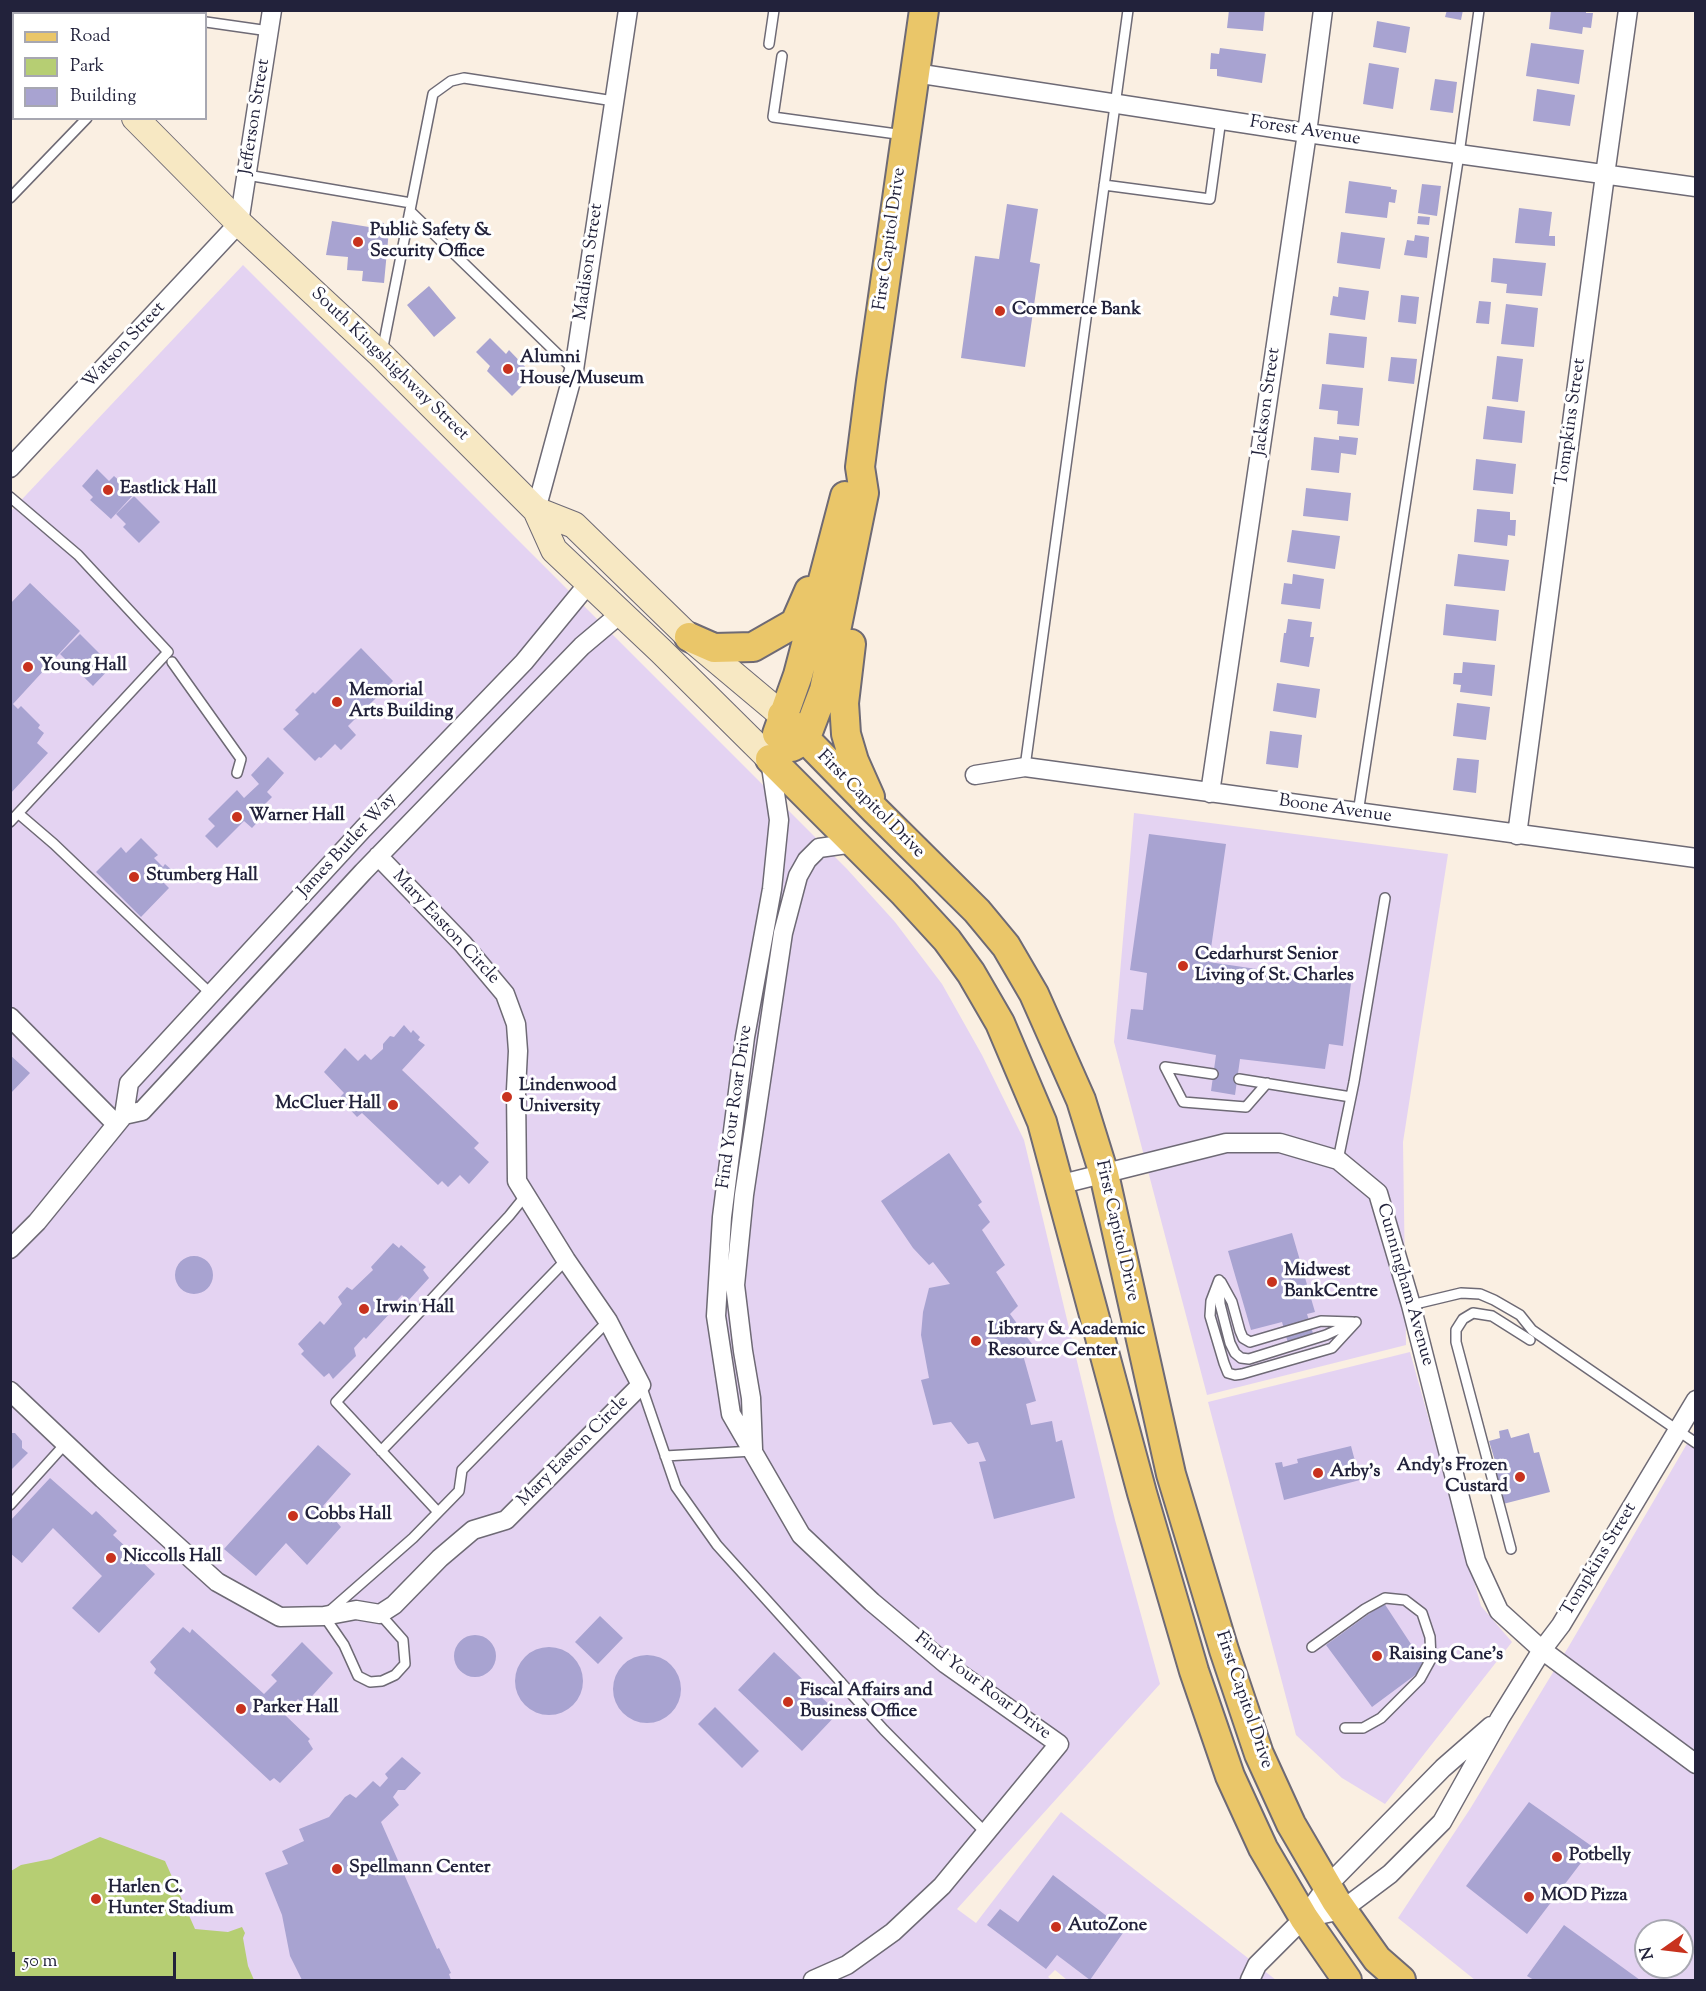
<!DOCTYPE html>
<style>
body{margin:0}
#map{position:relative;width:1706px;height:1991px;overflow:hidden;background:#faefe2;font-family:"Sorts Mill Goudy",serif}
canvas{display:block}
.frame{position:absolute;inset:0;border:12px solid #22223b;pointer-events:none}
.legend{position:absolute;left:12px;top:12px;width:195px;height:108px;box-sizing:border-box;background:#fff;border:2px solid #a7a7b1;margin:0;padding:8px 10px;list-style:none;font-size:18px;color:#22223b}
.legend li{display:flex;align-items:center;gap:12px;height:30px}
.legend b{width:30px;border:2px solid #a7a7b1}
.north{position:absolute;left:1634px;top:1919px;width:60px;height:60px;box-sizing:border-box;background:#fff;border:2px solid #a7a7b1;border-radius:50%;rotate:256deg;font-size:16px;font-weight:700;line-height:24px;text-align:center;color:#22223b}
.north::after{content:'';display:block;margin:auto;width:21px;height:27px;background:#c8321e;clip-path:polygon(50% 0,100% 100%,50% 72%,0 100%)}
.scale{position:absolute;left:12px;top:1952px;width:164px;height:27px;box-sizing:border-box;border:3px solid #22223b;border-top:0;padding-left:8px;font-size:18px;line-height:21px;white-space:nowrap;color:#22223b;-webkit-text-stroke:4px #fff;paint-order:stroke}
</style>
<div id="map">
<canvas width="1706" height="1991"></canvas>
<div class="frame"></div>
<ul class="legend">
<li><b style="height:8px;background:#eac669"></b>Road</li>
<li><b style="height:16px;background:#b6ce73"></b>Park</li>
<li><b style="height:16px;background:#a8a3d1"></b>Building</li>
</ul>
<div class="north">N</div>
<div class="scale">50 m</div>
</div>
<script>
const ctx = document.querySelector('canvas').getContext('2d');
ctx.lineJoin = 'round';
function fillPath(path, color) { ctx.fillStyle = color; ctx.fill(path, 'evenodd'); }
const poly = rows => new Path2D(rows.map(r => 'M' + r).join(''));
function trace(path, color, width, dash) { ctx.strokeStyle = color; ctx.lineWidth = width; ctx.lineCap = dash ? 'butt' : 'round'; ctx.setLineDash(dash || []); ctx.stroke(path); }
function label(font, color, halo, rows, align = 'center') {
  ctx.font = font + ' "Sorts Mill Goudy",serif'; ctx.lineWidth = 6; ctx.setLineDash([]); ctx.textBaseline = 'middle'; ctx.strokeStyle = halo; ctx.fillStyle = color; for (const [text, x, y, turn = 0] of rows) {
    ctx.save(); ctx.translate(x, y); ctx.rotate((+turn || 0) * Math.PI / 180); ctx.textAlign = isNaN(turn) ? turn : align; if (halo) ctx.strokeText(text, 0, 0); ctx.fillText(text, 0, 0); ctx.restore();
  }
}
const built = poly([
 [243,265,847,869,895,922,942,984,982,1055,1024,1140,1115,1520,1160,1684,957,1909,976,1923,1061,1812,1276,1980,1067,1980,1055,1970,1048,1977,1052,1980,11,1980,10,512],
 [1134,813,1448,854,1403,1142,1406,1345,1207,1395,1114,1042],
 [1410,1352,1481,1606,1512,1642,1385,1804,1342,1778,1296,1735,1208,1402],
 [1695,1430,1695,1980,1475,1980,1398,1918,1470,1809,1569,1646],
 [1646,1931,1682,1931,1682,1967,1646,1967]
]);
const green = poly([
 [100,1837,165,1861,195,1929,228,1932,242,1927,245,1933,243,1938,248,1966,254,1980,11,1980,11,1871,21,1865,51,1859]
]);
const building = poly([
 [1229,10,1265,10,1263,31,1227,28],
 [1447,10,1463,10,1461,20,1445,17],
 [1551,10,1586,10,1586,13,1593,13,1591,28,1583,27,1582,34,1549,29],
 [1377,21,1410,27,1406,53,1373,47],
 [1531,43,1584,50,1579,84,1526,76],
 [1220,48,1266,54,1262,83,1217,76,1217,69,1210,69,1211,53,1219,54],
 [1369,63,1399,68,1393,109,1363,104],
 [1435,79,1457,82,1453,113,1430,110],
 [1537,89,1575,95,1570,126,1533,121],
 [1349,181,1391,187,1391,189,1397,190,1395,203,1389,202,1387,218,1345,213],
 [1422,184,1441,186,1437,216,1418,213],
 [1007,204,1038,209,1030,262,1040,264,1025,367,961,358,975,256,999,259],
 [1519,208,1552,212,1549,236,1555,236,1555,246,1515,243],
 [1418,216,1430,217,1429,225,1417,224],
 [332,221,369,227,370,221,384,223,383,229,389,230,384,283,362,281,363,271,347,270,348,257,326,255],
 [1341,232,1385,238,1380,269,1337,263],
 [1415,235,1429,237,1427,258,1404,255,1407,240,1414,241],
 [1493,258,1546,263,1542,296,1506,293,1507,284,1491,282],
 [429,286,456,318,434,337,407,305],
 [1339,287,1369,291,1365,320,1330,315,1333,296,1338,297],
 [1401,295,1419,297,1416,324,1398,322],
 [1479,301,1491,302,1489,324,1476,323],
 [1506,304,1538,308,1534,347,1501,344],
 [1329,333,1367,337,1364,368,1326,364],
 [490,338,506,354,509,350,533,375,512,396,487,371,490,366,476,352],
 [1497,356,1523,359,1518,402,1492,399],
 [1391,357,1417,359,1414,384,1388,381],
 [1322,384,1363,388,1359,426,1337,424,1338,411,1319,409],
 [1487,406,1525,411,1522,443,1483,439],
 [1339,436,1358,438,1356,455,1341,453,1339,473,1311,470,1314,437,1339,440],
 [1476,459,1516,464,1513,494,1473,490],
 [97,469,109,481,114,476,134,494,111,519,90,500,93,497,82,486],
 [1306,488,1351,493,1348,521,1303,516],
 [134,496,160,522,139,543,123,527,126,524,116,514],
 [1477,509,1510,512,1510,520,1516,520,1515,536,1508,535,1507,546,1474,542],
 [1292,530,1340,536,1335,569,1287,562],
 [1458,554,1509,560,1505,591,1454,586],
 [1293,574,1324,579,1320,609,1281,604,1284,583,1292,584],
 [30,583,80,631,13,704,18,709,21,706,40,725,38,728,44,733,37,743,48,753,10,794,10,604],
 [1446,604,1499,610,1496,641,1443,635],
 [1288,619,1312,622,1310,637,1314,637,1309,667,1280,662,1284,633,1286,633],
 [80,634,112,666,93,686,60,654],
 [361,648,393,681,348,726,356,735,341,750,335,744,321,758,319,757,315,761,283,729,299,714,295,710,313,692,315,694],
 [1463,662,1495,665,1492,696,1460,692,1461,685,1453,684,1454,673,1462,673],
 [1277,683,1320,689,1316,718,1273,711],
 [1457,703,1490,707,1486,740,1453,736],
 [1270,731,1302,735,1298,768,1266,764],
 [268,757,284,773,267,792,272,797,260,809,265,814,252,828,244,821,217,848,205,836,215,826,208,819,237,790,244,798,259,784,251,775],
 [1457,758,1479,760,1476,793,1453,790],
 [1149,834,1226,844,1209,962,1351,983,1343,1046,1329,1044,1325,1069,1240,1059,1235,1095,1211,1091,1216,1055,1127,1039,1131,1009,1143,1010,1147,973,1130,970],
 [141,838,158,855,154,858,163,867,165,864,173,871,163,882,169,888,141,917,96,872,121,847,126,853],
 [404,1025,411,1033,413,1030,420,1037,418,1040,425,1045,402,1070,479,1143,474,1148,489,1162,469,1184,460,1175,448,1187,442,1181,438,1185,362,1113,357,1117,339,1098,344,1093,324,1072,345,1048,358,1061,365,1054,371,1060,383,1049,383,1044,390,1036,394,1037],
 [10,1055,30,1073,10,1094],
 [949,1153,982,1202,978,1205,990,1222,982,1230,1005,1265,996,1272,1018,1306,1010,1314,1035,1348,1023,1355,1036,1401,1026,1404,1031,1425,1052,1421,1056,1442,1062,1440,1075,1498,994,1519,979,1462,986,1461,978,1442,968,1444,951,1422,933,1425,921,1380,929,1378,921,1335,923,1312,929,1288,950,1284,933,1262,929,1265,913,1248,881,1201],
 [1292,1233,1315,1312,1307,1314,1316,1343,1290,1350,1282,1322,1251,1330,1228,1251],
 [393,1243,399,1248,401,1245,426,1267,423,1270,429,1278,408,1301,402,1295,390,1308,392,1311,366,1339,364,1337,354,1348,356,1356,333,1379,329,1373,324,1377,301,1354,304,1351,298,1344,320,1321,324,1325,342,1304,338,1297,347,1287,352,1290,373,1270,371,1267],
 '175 1275a19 19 0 1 1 38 0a19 19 0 1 1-38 0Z',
 [1508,1429,1511,1438,1529,1433,1534,1453,1539,1452,1550,1492,1503,1504,1491,1462,1495,1461,1489,1441,1500,1438,1499,1431],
 [10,1433,15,1433,22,1441,22,1448,28,1453,10,1471],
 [318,1445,351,1474,323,1506,341,1527,307,1565,286,1543,256,1576,224,1549],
 [1351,1446,1360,1480,1284,1500,1275,1463,1282,1462,1283,1467,1298,1463,1297,1459],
 [50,1478,92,1515,96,1511,117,1531,113,1535,155,1574,99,1633,72,1608,102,1576,53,1528,22,1563,10,1553,10,1521],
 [1384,1603,1426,1667,1372,1707,1326,1645],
 [600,1616,623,1638,598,1664,575,1642],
 [183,1627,190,1633,192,1629,264,1694,277,1681,271,1675,302,1642,333,1673,304,1705,298,1699,284,1714,310,1739,308,1741,313,1749,280,1783,274,1778,270,1781,154,1673,156,1669,150,1662],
 '454 1656a21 21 0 1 1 42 0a21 21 0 1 1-42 0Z',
 '515 1681a34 34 0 1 1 68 0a34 34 0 1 1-68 0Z',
 [774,1652,838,1713,802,1751,738,1690],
 '613 1689a34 34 0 1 1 68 0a34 34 0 1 1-68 0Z',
 [715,1707,759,1751,742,1768,698,1724],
 [402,1757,421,1773,405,1790,398,1790,393,1797,399,1805,381,1822,437,1949,439,1948,451,1973,449,1974,451,1980,302,1980,290,1956,282,1915,265,1873,288,1864,282,1851,304,1841,299,1829,329,1817,345,1797,350,1794,356,1798,373,1781,380,1787,388,1778,385,1774],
 [1529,1802,1593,1847,1527,1934,1466,1886],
 [1053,1875,1125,1930,1090,1980,1057,1955,1046,1969,987,1925,1000,1909,1018,1922],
 [1564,1925,1640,1980,1534,1980,1527,1976]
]);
const lane = poly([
 [88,14,88,10],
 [206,22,269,31],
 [769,44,774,10],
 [782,56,773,117,904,135],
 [247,175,411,203],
 [1104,185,1210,199,1221,119],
 [10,198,87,118],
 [410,211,574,370],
 [382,352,433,94,451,81,464,78,614,101],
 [10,497,78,555,168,652,10,822],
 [172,662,241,759,237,773],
 [1025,767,1128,10],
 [1358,813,1459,154,1479,10],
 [19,814,54,844,210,993],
 [1213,1074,1165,1067,1183,1102,1246,1107,1267,1083],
 [1239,1079,1351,1097],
 [1338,1160,1354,1082,1385,898],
 [1219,1280,1211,1301,1210,1316,1224,1363,1228,1373,1235,1375,1242,1374,1332,1348,1356,1322],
 [1221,1282,1232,1302,1240,1331,1243,1338,1250,1342,1321,1321,1353,1322],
 [1219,1286,1220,1304,1230,1343,1235,1353,1241,1358,1249,1359,1326,1335,1350,1324],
 [1411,1305,1461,1293,1480,1294,1494,1300,1520,1315,1532,1330,1696,1443],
 [641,1385,676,1487,717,1545,884,1730,986,1833],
 [381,1451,566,1260],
 [665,1456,753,1451],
 [10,1505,66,1443],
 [438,1512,336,1402,509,1216,526,1195],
 [1511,1549,1456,1342,1456,1330,1463,1319,1473,1313,1492,1316,1530,1340],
 [380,1614,403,1640,405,1664,395,1675,382,1681,370,1682,358,1676,344,1645,324,1616,413,1538,459,1491,462,1470,608,1321],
 [1312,1647,1365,1609,1385,1598,1405,1600,1422,1613,1430,1637,1431,1659,1420,1679,1381,1718,1363,1728,1345,1728]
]);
const street = poly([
 [915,73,1307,133,1696,187],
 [10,468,239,223,272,10],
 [536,510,574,370,628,10],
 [588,584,524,662,363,829,129,1083,124,1115,142,1111,363,872,582,646,620,614],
 [770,760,779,820,772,889,745,1037,722,1217,716,1316,731,1414,801,1535,872,1602,946,1664,1059,1744,942,1886,893,1932,847,1965,813,1980],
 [975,775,1025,767,1696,858],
 [1210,793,1307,133,1323,10],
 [1517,835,1605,175,1628,10],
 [10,1017,116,1124],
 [1058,1185,1226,1143,1280,1143,1338,1160,1378,1193,1411,1305,1476,1561,1499,1611,1542,1650,1696,1764],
 [10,1249,37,1222,124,1115],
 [10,1391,103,1479,217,1582,280,1617,324,1616,356,1610,380,1614,394,1605,440,1558,473,1530,506,1520,641,1385,608,1321,566,1260,517,1181,516,1090,518,1051,516,1024,505,994,463,944,378,856],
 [753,1449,751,1398,743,1351,735,1285,744,1195,783,933,798,876,807,860,819,848,854,843],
 [1304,1918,1342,1910,1390,1874,1442,1822,1500,1718,1542,1650,1561,1625,1696,1400],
 [1250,1980,1257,1965,1304,1918,1327,1886,1443,1768,1491,1726]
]);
const secondary = poly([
 [23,10,26,14],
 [135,118,239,223,381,355,536,510,554,550,661,651,770,759],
 [536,510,574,525,689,637,782,715]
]);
const primary = poly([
 [689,637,714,648,753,647,795,623,809,591],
 [851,644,844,703,846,734,854,761,870,797],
 [782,715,875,810,977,911,1006,946,1034,994,1081,1100,1104,1174,1171,1474,1224,1650,1259,1754,1291,1824,1336,1901,1377,1959,1401,1980],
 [777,734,798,675,845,496],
 [792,747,805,740,824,690,864,493,860,467,871,381,924,10],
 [770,759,903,892,947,940,971,973,1000,1023,1042,1122,1142,1493,1194,1671,1230,1776,1263,1848,1304,1918,1347,1980]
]);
const markers = [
 [358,242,6,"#c8321e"],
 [1000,311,6,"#c8321e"],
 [508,369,6,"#c8321e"],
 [108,490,6,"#c8321e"],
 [28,667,6,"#c8321e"],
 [337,702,6,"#c8321e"],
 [237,817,6,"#c8321e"],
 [134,877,6,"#c8321e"],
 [1183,966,6,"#c8321e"],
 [507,1097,6,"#c8321e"],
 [393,1105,6,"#c8321e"],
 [1272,1282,6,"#c8321e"],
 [364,1309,6,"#c8321e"],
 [976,1341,6,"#c8321e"],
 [1318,1473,6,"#c8321e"],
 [1520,1477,6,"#c8321e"],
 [293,1516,6,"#c8321e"],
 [111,1558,6,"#c8321e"],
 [1377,1656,6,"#c8321e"],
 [788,1702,6,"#c8321e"],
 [241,1709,6,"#c8321e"],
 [1557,1857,6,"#c8321e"],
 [337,1869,6,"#c8321e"],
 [1529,1897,6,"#c8321e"],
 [96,1899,6,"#c8321e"],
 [1056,1927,6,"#c8321e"]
];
const streetNames = [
 ["Jefferson Street",256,117,-81],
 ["Forest Avenue",1305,132,9],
 ["First Capitol Drive",891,239,-82],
 ["Madison Street",590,262,-82],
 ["Watson Street",125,346,-47],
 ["South Kingshighway Street",389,365,44],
 ["Jackson Street",1268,402,-82],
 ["Tompkins Street",1572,422,-82],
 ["First Capitol Drive",870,805,45],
 ["Boone Avenue",1335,810,8],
 ["James Butler Way",348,846,-47],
 ["Mary Easton Circle",445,928,47],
 ["Find Your Roar Drive",736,1107,-82],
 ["First Capitol Drive",1116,1231,77],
 ["Cunningham Avenue",1404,1285,74],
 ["Mary Easton Circle",574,1452,-45],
 ["Tompkins Street",1600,1560,-59],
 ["Find Your Roar Drive",982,1687,37],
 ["First Capitol Drive",1243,1700,71]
];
const poiNames = [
 ["Public Safety &",370,232],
 ["Security Office",370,253],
 ["Commerce Bank",1012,311],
 ["Alumni",520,359],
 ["House/Museum",520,380],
 ["Eastlick Hall",120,490],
 ["Young Hall",40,667],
 ["Memorial",349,692],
 ["Arts Building",349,713],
 ["Warner Hall",249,817],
 ["Stumberg Hall",146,877],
 ["Cedarhurst Senior",1195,956],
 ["Living of St. Charles",1195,977],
 ["Lindenwood",519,1087],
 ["University",519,1108],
 ["McCluer Hall",381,1105,"right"],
 ["Midwest",1284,1272],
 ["BankCentre",1284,1293],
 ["Irwin Hall",376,1309],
 ["Library & Academic",988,1331],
 ["Resource Center",988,1352],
 ["Andy's Frozen",1508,1467,"right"],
 ["Custard",1508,1488,"right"],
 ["Arby's",1330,1473],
 ["Cobbs Hall",305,1516],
 ["Niccolls Hall",123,1558],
 ["Raising Cane's",1389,1656],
 ["Fiscal Affairs and",800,1692],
 ["Business Office",800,1713],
 ["Parker Hall",253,1709],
 ["Potbelly",1569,1857],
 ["Spellmann Center",349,1869],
 ["Harlen C.",108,1889],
 ["Hunter Stadium",108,1910],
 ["MOD Pizza",1541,1897],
 ["AutoZone",1068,1927]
];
fillPath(built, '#e4d3f2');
fillPath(green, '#b6ce73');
fillPath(building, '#a8a3d1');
trace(lane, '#6e6a75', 12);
trace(street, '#6e6a75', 21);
trace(secondary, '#6e6a75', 28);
trace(primary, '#6e6a75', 32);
trace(lane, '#fff', 9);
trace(street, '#fff', 18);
trace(secondary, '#f7e8c3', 26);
trace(primary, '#eac669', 28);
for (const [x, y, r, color] of markers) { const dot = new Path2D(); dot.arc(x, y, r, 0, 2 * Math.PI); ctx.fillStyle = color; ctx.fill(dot); trace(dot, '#fff', 2); }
label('18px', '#22223b', '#fff', streetNames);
label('bold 18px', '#22223b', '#fff', poiNames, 'left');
</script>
